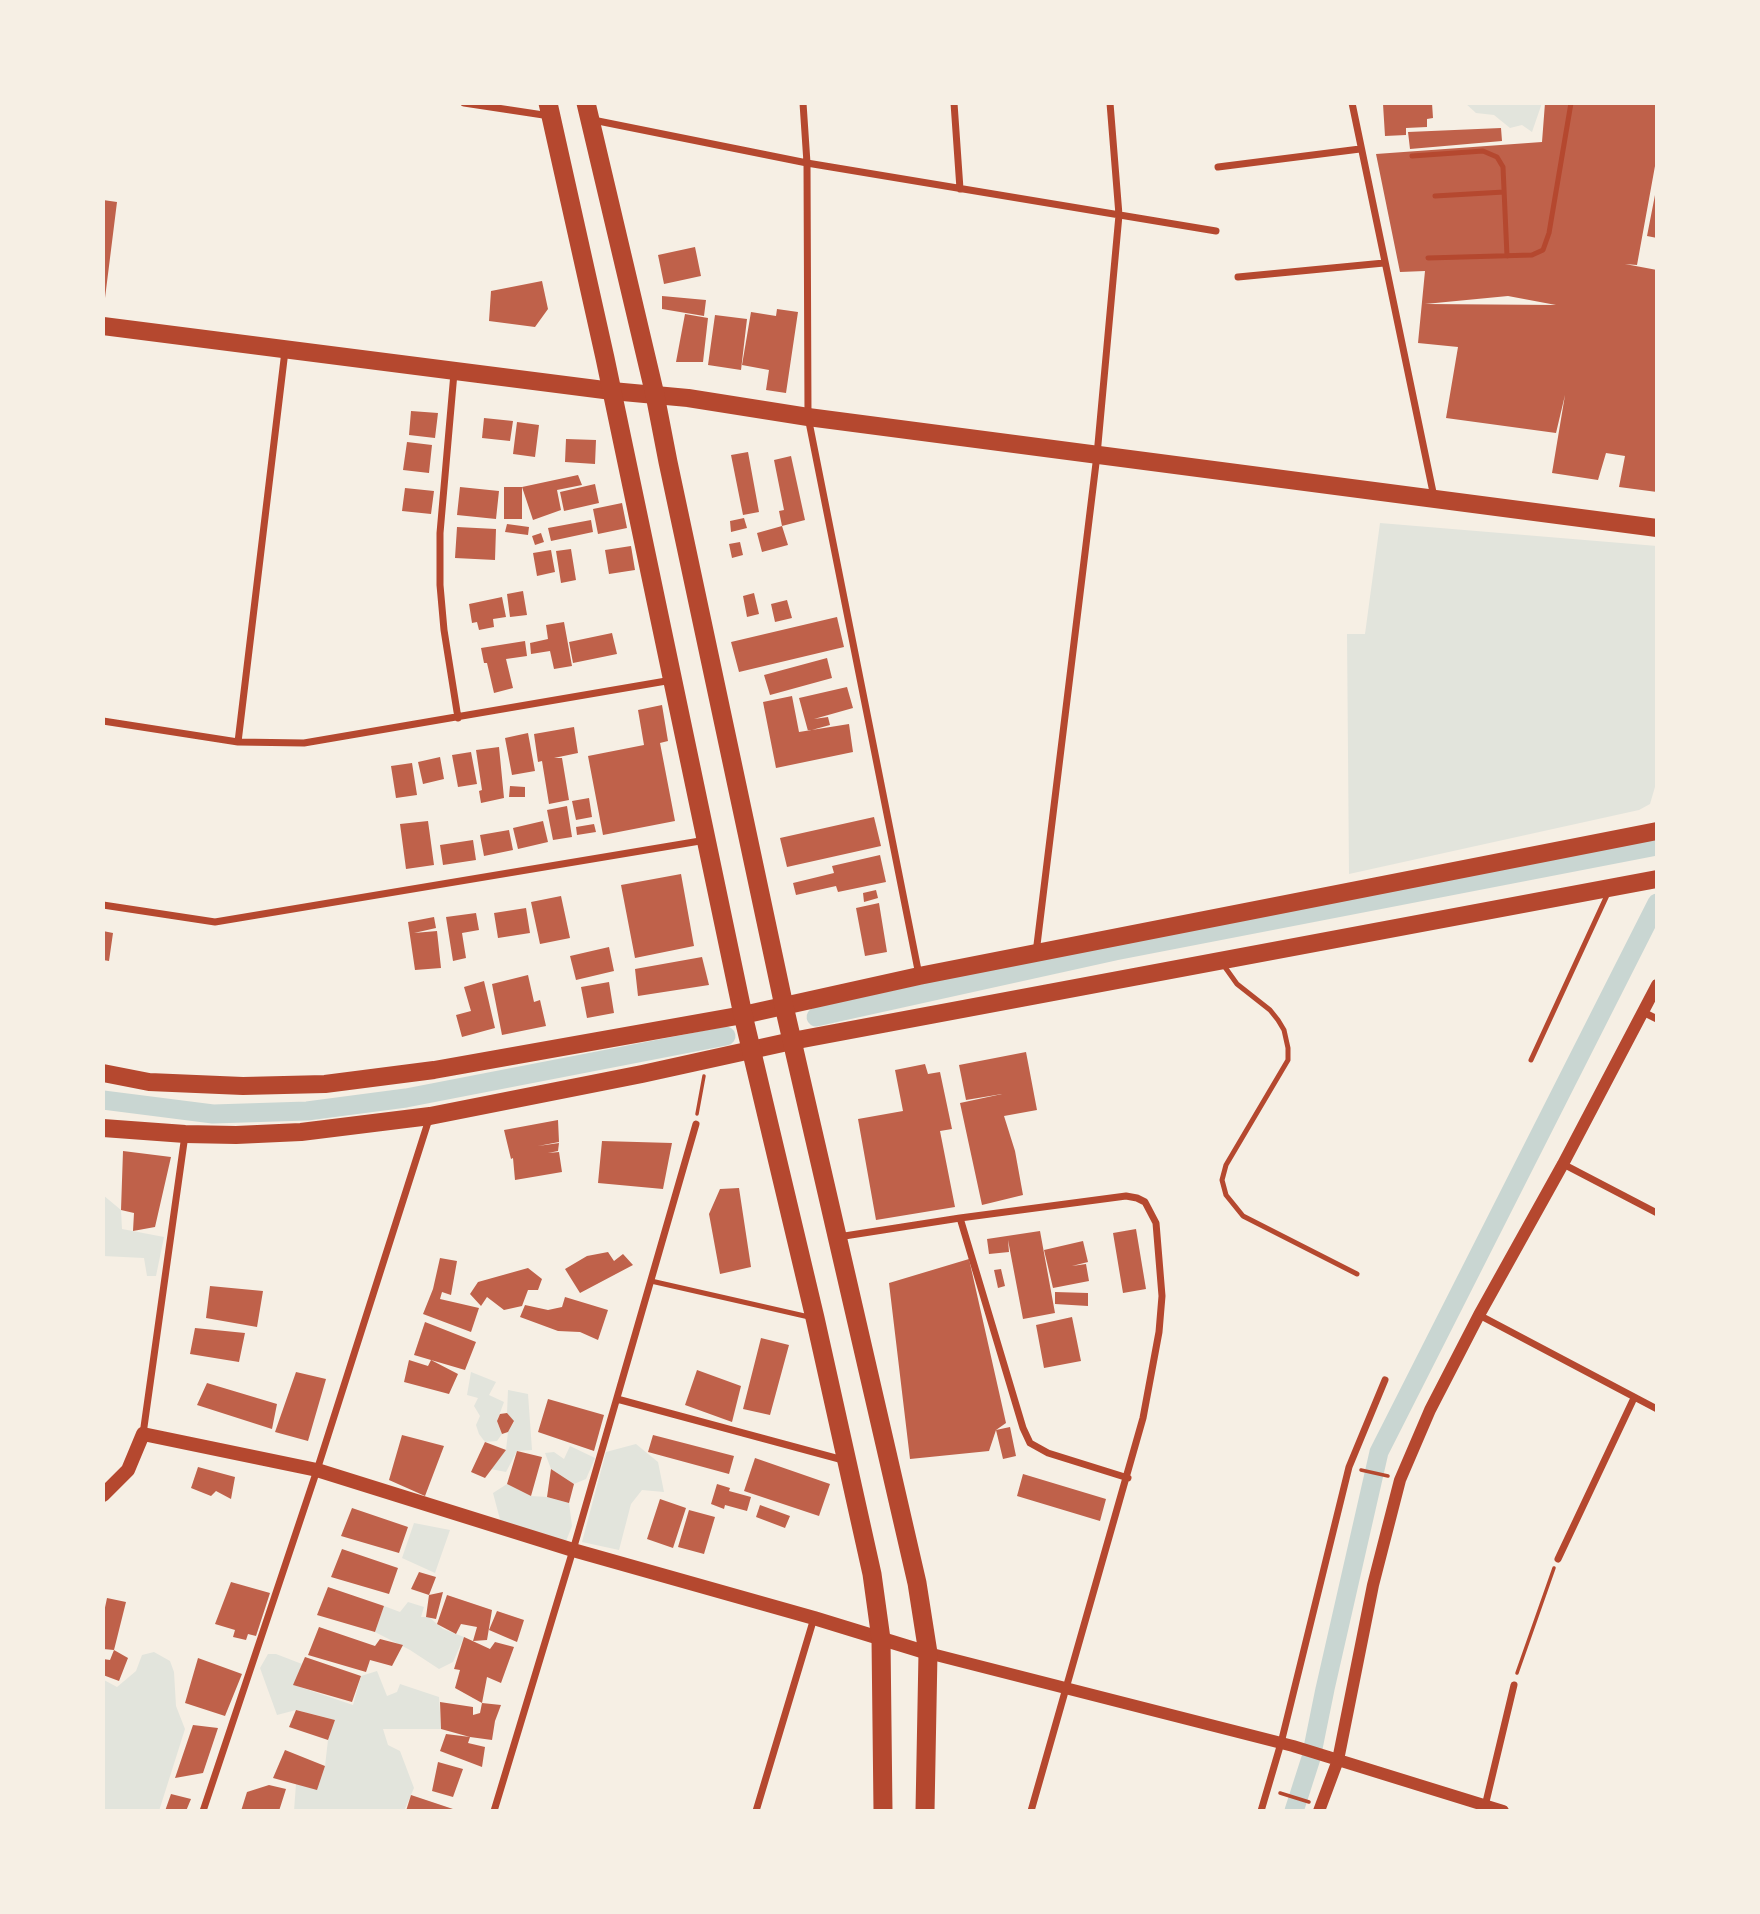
<!DOCTYPE html>
<style>
body{margin:0}
#map{position:relative;width:1760px;height:1914px;overflow:hidden;background:#f6efe4;font-family:Literata,serif}
canvas{display:block}
.frame{position:absolute;inset:0;border:105px solid #f6efe4;pointer-events:none}
</style>
<div id="map">
<canvas width="1760" height="1914"></canvas>
<div class="frame"></div>
</div>
<script>
const ctx = document.querySelector('canvas').getContext('2d');
ctx.lineJoin = 'round';
function fillPath(path, color) { ctx.fillStyle = color; ctx.fill(path, 'evenodd'); }
const poly = rows => new Path2D(rows.map(r => 'M' + r).join(''));
function trace(path, color, width, dash) { ctx.strokeStyle = color; ctx.lineWidth = width; ctx.lineCap = dash ? 'butt' : 'round'; ctx.setLineDash(dash || []); ctx.stroke(path); }
const green = poly([
 [1465,103,1542,103,1532,132,1522,125,1510,128,1494,115,1476,113],
 [1380,523,1657,546,1657,780,1650,804,1639,810,1349,874,1347,634,1365,634],
 [103,1195,121,1210,122,1229,164,1237,156,1276,147,1276,144,1258,103,1256],
 [471,1372,496,1382,489,1395,504,1402,497,1421,502,1434,497,1441,485,1442,479,1434,476,1425,480,1416,474,1406,478,1398,467,1395],
 [508,1390,528,1394,532,1450,517,1451,506,1472,491,1469,506,1450,508,1432,514,1422,507,1413],
 [636,1444,658,1462,664,1492,642,1490,631,1504,619,1550,582,1542,606,1452],
 [570,1446,595,1458,586,1479,574,1484,551,1469,545,1453,554,1452,564,1459],
 [507,1484,531,1496,547,1497,569,1503,572,1526,566,1541,501,1523,493,1493],
 [414,1523,450,1530,435,1573,402,1558],
 [408,1602,424,1607,421,1617,429,1617,443,1629,464,1637,453,1662,439,1669,410,1650,375,1632,384,1606,400,1612],
 [154,1652,170,1661,174,1672,176,1706,185,1729,159,1811,103,1811,103,1683,104,1680,117,1687,136,1671,142,1655],
 [268,1654,276,1654,302,1664,294,1685,353,1705,361,1676,377,1671,387,1696,397,1692,400,1684,439,1697,441,1729,383,1729,388,1745,400,1751,414,1788,404,1811,294,1811,296,1784,325,1766,328,1740,335,1720,296,1710,277,1715,260,1668]
]);
const canal = poly([
 [816,1017,1115,951,1657,846],
 [103,1100,213,1114,307,1111,406,1098,726,1036],
 [1294,1811,1311,1758,1325,1689,1379,1452,1657,903]
]);
const building = poly([
 [1432,103,1433,118,1427,119,1427,127,1406,128,1406,135,1385,136,1383,104],
 [1545,103,1657,103,1657,155,1637,265,1625,264,1657,270,1657,492,1619,487,1625,456,1606,453,1598,480,1552,473,1565,395,1556,433,1446,418,1458,347,1418,343,1425,271,1400,272,1376,154,1542,142],
 [1508,296,1556,305,1425,304],
 [1501,128,1502,141,1410,149,1408,132],
 [1655,195,1657,195,1657,238,1647,236],
 [103,200,117,202,105,298,103,298],
 [695,247,701,276,664,284,658,255],
 [542,281,548,309,535,327,489,321,491,291],
 [662,296,706,300,704,316,662,309],
 [777,309,798,312,786,393,766,390,769,370,742,365,751,312,776,316],
 [685,314,708,318,703,362,676,362],
 [715,315,747,319,741,370,708,365],
 [411,411,438,413,435,438,409,435],
 [484,418,513,421,510,441,482,438],
 [517,422,539,425,535,457,513,454],
 [566,439,596,440,595,464,565,462],
 [407,442,432,445,429,473,403,470],
 [748,452,759,512,743,515,731,455],
 [791,456,805,520,782,526,779,511,784,510,774,460],
 [578,475,582,485,557,490,561,510,533,520,522,487],
 [595,484,599,503,564,511,560,492],
 [460,487,499,491,496,519,457,515],
 [504,487,522,487,522,519,504,519],
 [405,488,434,491,431,514,402,511],
 [622,503,627,528,598,534,593,509],
 [744,518,747,528,731,532,730,521],
 [591,520,593,532,551,541,548,528],
 [507,524,529,527,528,535,505,532],
 [782,526,788,545,762,552,757,533],
 [457,527,496,529,495,560,455,558],
 [541,533,544,542,535,545,532,536],
 [740,542,743,555,732,558,729,544],
 [631,546,635,570,609,574,605,550],
 [571,549,576,580,561,583,556,551],
 [551,550,555,572,537,576,533,553],
 [523,591,527,615,510,617,507,594],
 [754,593,759,614,747,617,743,596],
 [502,597,506,617,493,619,494,627,479,630,477,622,472,623,469,604],
 [787,600,792,618,775,622,771,604],
 [837,617,844,647,739,672,731,642],
 [564,622,572,666,554,669,550,651,531,654,530,643,548,639,546,625],
 [612,633,617,654,573,663,569,642],
 [525,641,527,656,506,659,513,688,494,693,487,663,484,663,481,648],
 [827,658,832,678,770,695,764,675],
 [847,687,853,708,814,719,828,717,830,725,808,731,799,698],
 [792,696,799,732,849,724,853,752,776,768,763,702],
 [662,705,668,741,660,743,675,821,603,835,588,756,644,745,638,710],
 [574,727,578,753,554,758,562,758,569,800,549,804,542,761,538,762,534,734],
 [528,733,535,771,512,775,505,738],
 [499,747,504,798,481,803,479,791,482,790,476,750],
 [471,752,477,784,458,787,452,755],
 [440,757,444,779,423,784,418,762],
 [412,763,417,795,396,798,391,766],
 [510,786,525,787,525,797,509,797],
 [589,798,592,817,576,820,572,801],
 [567,806,572,837,553,840,547,810],
 [874,817,881,846,787,867,780,838],
 [428,821,434,865,406,869,400,824],
 [543,821,548,842,518,849,513,828],
 [594,824,596,832,577,835,576,827],
 [509,830,513,850,484,856,480,835],
 [473,840,476,860,443,865,440,845],
 [880,855,886,882,838,892,836,886,796,895,793,883,834,873,832,866],
 [681,874,694,946,635,958,621,885],
 [876,890,878,898,864,902,863,893],
 [561,896,570,938,540,944,531,902],
 [879,903,887,952,865,956,856,908],
 [526,908,530,933,498,938,494,913],
 [476,913,479,930,462,933,466,958,453,961,446,917],
 [434,917,436,928,414,933,437,931,441,968,415,970,408,922],
 [103,931,113,933,109,961,103,960],
 [609,947,614,971,576,980,570,956],
 [702,957,709,985,638,996,635,969],
 [528,975,534,1002,540,1000,546,1026,502,1035,492,984],
 [484,981,495,1028,462,1037,456,1015,471,1011,464,987],
 [609,982,614,1013,587,1018,581,987],
 [1026,1052,1037,1110,1004,1116,1015,1151,1023,1195,982,1205,960,1103,1002,1094,966,1100,959,1065],
 [925,1064,928,1074,940,1072,952,1129,940,1131,955,1207,876,1220,858,1119,903,1111,895,1070],
 [558,1120,559,1142,538,1146,559,1143,558,1151,548,1153,559,1152,562,1172,515,1180,513,1158,511,1159,504,1130],
 [602,1141,672,1143,663,1189,598,1183],
 [123,1151,171,1157,155,1227,133,1231,134,1213,121,1210],
 [739,1188,751,1267,720,1274,709,1214,720,1189],
 [1136,1229,1146,1289,1123,1293,1113,1233],
 [1040,1231,1055,1313,1023,1319,1008,1240,1009,1252,989,1254,987,1239],
 [1083,1241,1088,1262,1072,1266,1086,1264,1089,1281,1053,1288,1044,1250],
 [608,1252,614,1261,623,1254,633,1265,580,1293,565,1269,587,1256],
 [440,1258,457,1261,451,1295,442,1292,440,1299,479,1308,471,1332,423,1314,433,1289],
 [969,1259,1006,1423,996,1430,1010,1427,1016,1456,1003,1459,996,1430,989,1451,910,1459,889,1283],
 [528,1268,542,1279,538,1290,528,1290,522,1306,504,1310,487,1297,481,1306,470,1294,478,1282],
 [1001,1269,1005,1286,998,1288,994,1270],
 [210,1286,263,1291,257,1327,206,1318],
 [1055,1292,1088,1293,1088,1306,1055,1304],
 [565,1297,608,1310,598,1340,580,1332,558,1331,520,1317,525,1305,548,1310,562,1307],
 [1072,1317,1081,1361,1044,1368,1036,1325],
 [425,1322,476,1342,465,1370,431,1360,458,1374,449,1394,404,1382,409,1360,428,1366,431,1360,414,1355],
 [195,1328,245,1333,239,1362,190,1354],
 [761,1338,789,1345,770,1415,743,1409],
 [697,1370,741,1386,732,1422,685,1405],
 [296,1372,326,1379,308,1441,275,1432],
 [207,1383,277,1404,272,1429,197,1405],
 [548,1399,604,1415,594,1451,538,1432],
 [507,1413,514,1421,508,1432,502,1434,497,1421,500,1414],
 [402,1435,444,1446,425,1496,389,1480],
 [653,1435,734,1456,729,1474,648,1452],
 [485,1442,506,1450,485,1478,471,1472],
 [517,1451,542,1457,531,1496,507,1484],
 [755,1458,830,1484,819,1516,744,1491],
 [198,1467,235,1477,231,1499,216,1491,211,1496,191,1488],
 [551,1469,574,1484,569,1503,547,1497],
 [1023,1474,1106,1499,1100,1521,1017,1496],
 [717,1484,730,1488,729,1491,751,1497,747,1511,725,1505,724,1509,711,1504],
 [660,1499,686,1508,673,1548,647,1539],
 [760,1505,790,1516,785,1528,756,1517],
 [352,1508,408,1527,399,1553,341,1536],
 [689,1510,715,1517,704,1554,678,1547],
 [342,1549,398,1568,389,1594,331,1577],
 [419,1572,436,1577,429,1595,411,1589],
 [231,1582,270,1593,256,1636,248,1634,246,1640,233,1637,235,1630,215,1624],
 [328,1587,384,1606,375,1632,317,1615],
 [443,1592,436,1619,426,1617,429,1595],
 [447,1595,492,1610,487,1640,473,1641,477,1627,461,1624,456,1634,437,1624],
 [107,1598,126,1602,114,1650,103,1649,103,1617],
 [497,1611,524,1620,517,1642,489,1630],
 [319,1627,375,1646,380,1639,403,1645,392,1666,370,1660,366,1672,308,1655],
 [464,1637,490,1649,495,1642,514,1647,501,1683,487,1677,482,1703,455,1688,460,1670,454,1669],
 [114,1650,128,1658,119,1681,103,1675,103,1659,110,1660],
 [305,1657,361,1676,352,1702,293,1685],
 [198,1658,242,1674,225,1716,185,1703],
 [440,1702,473,1707,473,1715,480,1713,482,1703,501,1705,495,1721,492,1740,470,1737,468,1743,485,1747,482,1767,440,1751,446,1734,470,1737,441,1729],
 [296,1710,335,1720,328,1740,289,1727],
 [193,1725,218,1728,203,1773,175,1778],
 [285,1750,325,1766,317,1790,273,1778],
 [438,1762,463,1769,453,1797,432,1791],
 [269,1785,286,1789,279,1811,241,1811,247,1792],
 [171,1794,191,1799,186,1811,165,1811],
 [411,1795,456,1810,456,1811,406,1811]
]);
const path = poly([
 [697,1114,704,1076],
 [1361,1470,1388,1476],
 [1517,1673,1554,1568],
 [1280,1793,1309,1802]
]);
const service = poly([
 [1412,156,1483,151,1497,157,1503,167,1507,256],
 [1435,196,1504,192],
 [1428,258,1532,255,1543,250,1549,233,1571,103],
 [1222,963,1237,984,1270,1010,1278,1020,1284,1030,1288,1048,1288,1060,1226,1165,1222,1180,1226,1195,1243,1216,1357,1274],
 [1531,1060,1609,891],
 [651,1281,809,1317]
]);
const minor = poly([
 [464,103,550,116],
 [803,103,807,163,808,417,919,975],
 [954,103,960,189],
 [1352,103,1434,497],
 [593,120,807,163,1216,231],
 [1218,167,1360,149],
 [1238,277,1384,263],
 [454,373,440,533,440,585,444,630,458,718],
 [103,721,238,742,304,743,672,680],
 [238,742,285,351],
 [103,905,215,922,706,840],
 [1036,953,1097,455,1119,215,1110,103],
 [1643,1012,1657,1019],
 [1563,1164,1657,1213],
 [960,1218,1023,1428,1030,1443,1048,1453,1128,1478],
 [838,1237,960,1218,1126,1196,1137,1198,1145,1202,1156,1223,1162,1296,1159,1332,1143,1418,1031,1811],
 [1479,1315,1657,1409],
 [617,1399,843,1460],
 [143,1434,185,1135],
 [1558,1559,1634,1398],
 [1485,1806,1514,1685],
 [203,1811,317,1470,430,1116],
 [494,1811,573,1550,696,1124],
 [756,1811,814,1618],
 [1261,1811,1281,1743,1349,1467,1385,1380]
]);
const tertiary = poly([
 [928,1653,1293,1746,1503,1811],
 [1319,1811,1338,1760,1373,1585,1400,1480,1430,1410,1479,1315,1563,1164,1657,985]
]);
const secondary = poly([
 [103,1495,128,1470,143,1434,317,1470,573,1550,814,1618,928,1653]
]);
const primary = poly([
 [103,326,612,391,688,398,808,417,1657,528],
 [103,1073,149,1082,243,1086,325,1084,434,1070,743,1015,919,976,1657,831],
 [103,1128,185,1134,236,1135,301,1132,430,1116,642,1074,792,1041,1657,879]
]);
const trunk = poly([
 [548,103,605,358,743,1015,815,1318,872,1574,881,1639,883,1811],
 [586,103,655,395,668,462,784,1006,917,1583,928,1653,925,1811]
]);
fillPath(green, '#e2e4dc');
trace(canal, '#c9d6d2', 19);
fillPath(building, '#bf614a');
trace(path, '#b5482f', 3.5);
trace(service, '#b5482f', 5);
trace(minor, '#b5482f', 7);
trace(tertiary, '#b5482f', 12);
trace(secondary, '#b5482f', 14);
trace(primary, '#b5482f', 18);
trace(trunk, '#b5482f', 19);
</script>
